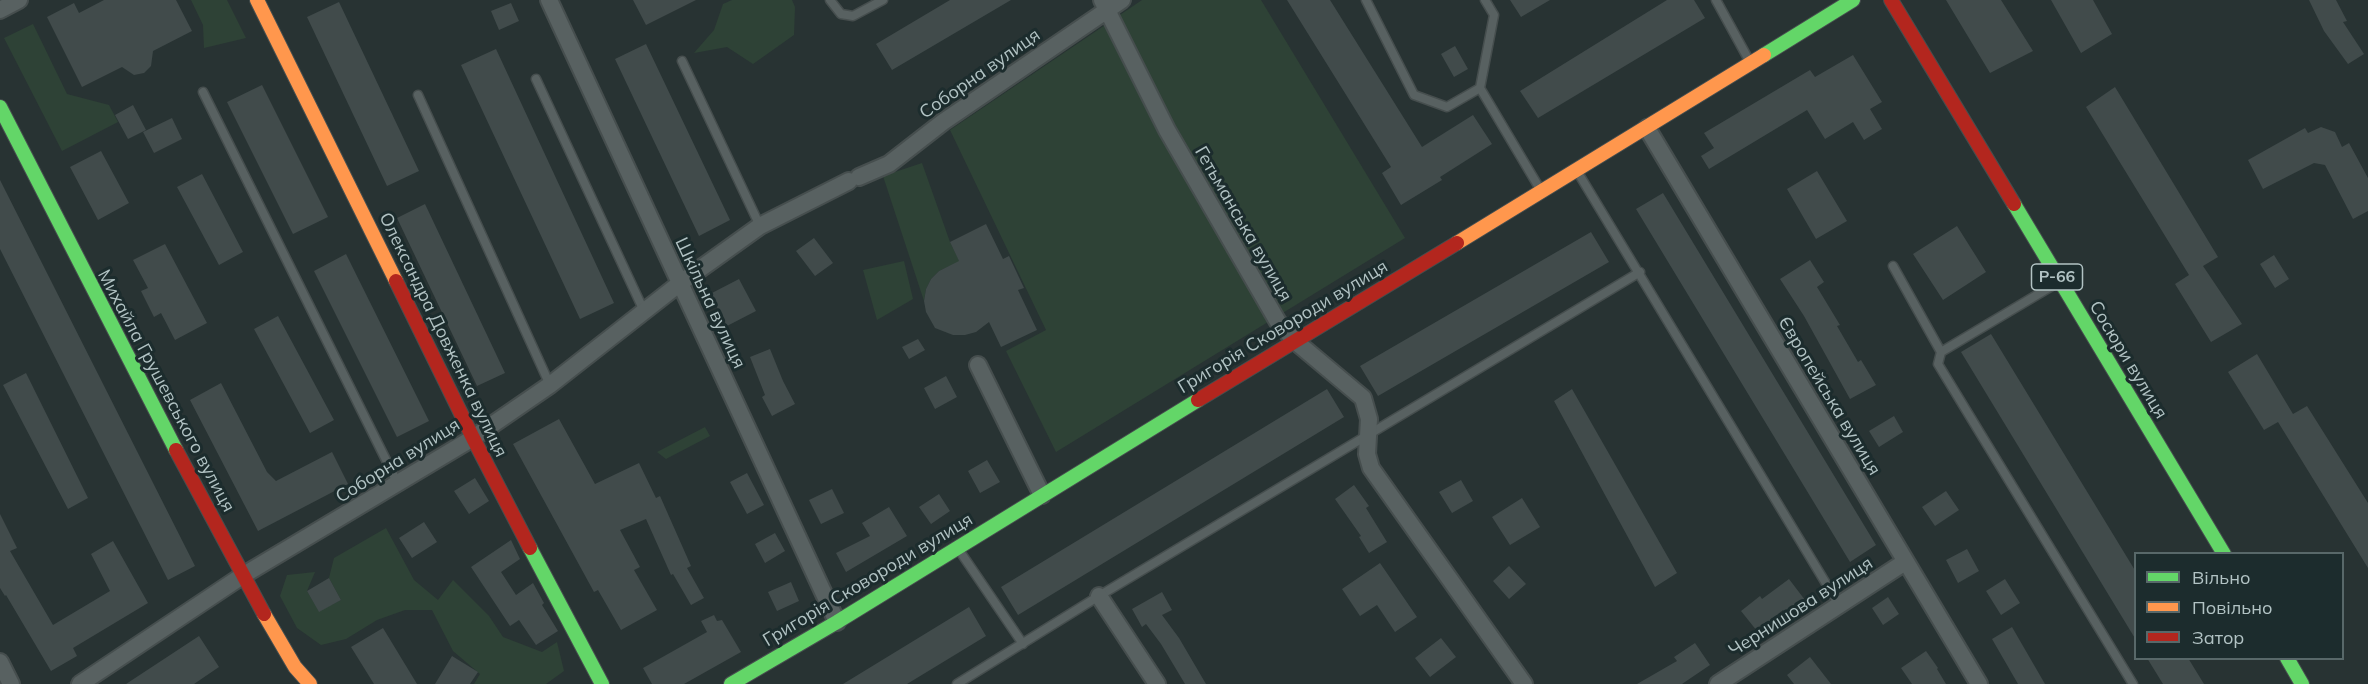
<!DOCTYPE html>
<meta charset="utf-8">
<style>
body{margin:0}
#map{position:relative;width:2368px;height:684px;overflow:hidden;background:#283333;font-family:Mulish,sans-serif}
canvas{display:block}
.legend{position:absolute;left:2134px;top:552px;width:210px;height:108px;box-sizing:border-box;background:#1c2c2d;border:2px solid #586869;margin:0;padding:8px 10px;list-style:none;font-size:18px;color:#b2c3c4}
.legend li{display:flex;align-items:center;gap:12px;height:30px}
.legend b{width:30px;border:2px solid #586869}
</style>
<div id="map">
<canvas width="2368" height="684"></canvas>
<ul class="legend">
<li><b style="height:8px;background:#63d668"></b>Вільно</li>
<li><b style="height:8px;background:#ff974d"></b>Повільно</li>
<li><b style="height:8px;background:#b3261e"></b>Затор</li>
</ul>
</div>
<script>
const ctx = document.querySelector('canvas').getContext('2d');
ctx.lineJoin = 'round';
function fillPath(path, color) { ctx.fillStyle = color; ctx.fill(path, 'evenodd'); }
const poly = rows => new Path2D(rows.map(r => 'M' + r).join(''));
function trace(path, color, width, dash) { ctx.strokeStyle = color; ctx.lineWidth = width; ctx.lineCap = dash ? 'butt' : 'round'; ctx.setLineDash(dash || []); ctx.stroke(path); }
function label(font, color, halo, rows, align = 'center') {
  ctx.font = font + ' Mulish,sans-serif'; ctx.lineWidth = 6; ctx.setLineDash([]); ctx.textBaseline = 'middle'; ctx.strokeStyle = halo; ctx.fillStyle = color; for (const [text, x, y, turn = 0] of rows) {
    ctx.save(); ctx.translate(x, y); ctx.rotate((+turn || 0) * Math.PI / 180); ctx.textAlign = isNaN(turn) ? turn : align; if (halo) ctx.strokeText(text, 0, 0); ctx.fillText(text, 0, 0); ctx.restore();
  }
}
const green = poly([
 [191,0,227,0,246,38,204,48,203,25],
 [732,0,792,0,795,7,794,35,753,64,727,47,694,53,714,30,723,4],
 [1142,0,1261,0,1405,238,1056,452,1006,351,1046,330,950,130],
 [33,24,67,94,109,105,118,122,62,151,4,38],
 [922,163,950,242,961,264,950,266,939,271,931,279,926,289,924,301,883,176],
 [904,261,913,299,877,320,863,270],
 [705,427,710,436,666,459,657,452],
 [386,528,414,580,438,600,453,580,489,616,503,637,542,652,557,642,564,671,546,684,474,684,480,674,453,651,432,610,405,610,377,620,346,639,321,645,297,628,280,596,287,575,315,572,307,591,319,611,341,600,329,578,334,558]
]);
const building = poly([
 [104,0,176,0,192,31,153,51,151,66,144,73,134,75,122,67,82,87,47,17,74,3,79,13],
 [633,0,696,0,646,25],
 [950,0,1011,0,892,70,876,44],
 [1287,0,1330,0,1422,147,1473,115,1492,144,1440,177,1442,180,1401,205,1382,173,1391,167],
 [1510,0,1550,0,1521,17],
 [1667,0,1694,0,1705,18,1538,118,1520,91],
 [1946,0,2001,0,2033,51,1990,73],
 [2051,0,2093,0,2112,34,2081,53],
 [2309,0,2336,0,2347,21,2343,22,2364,54,2348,64,2324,31],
 [339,2,419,171,387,186,307,17],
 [511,3,519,21,499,30,491,11],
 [646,44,730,220,699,236,615,59],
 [1455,46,1468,69,1454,77,1441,54],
 [496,49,614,303,580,319,461,65],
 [1853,55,1882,102,1870,109,1882,129,1864,140,1853,122,1825,139,1807,110,1709,169,1701,156,1714,148,1704,133,1810,70,1815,77],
 [262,85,328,217,293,234,227,102],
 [2115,87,2218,257,2203,266,2242,324,2211,342,2175,284,2189,275,2086,107],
 [133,105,146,130,128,139,115,115],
 [172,118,182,139,154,153,143,132],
 [2321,127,2335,132,2342,147,2349,143,2368,178,2368,211,2353,219,2325,165,2314,163,2263,189,2248,160,2305,128,2308,133],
 [101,151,129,203,98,220,70,167],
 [1817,171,1847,221,1816,239,1787,189],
 [202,174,243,252,219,265,177,187],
 [0,180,195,566,168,580,0,249],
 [1663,193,1876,545,1850,562,1636,209],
 [425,204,505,373,477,386,397,218],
 [986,224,1003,259,1009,256,1024,288,1018,290,1037,330,1001,347,989,322,976,332,965,335,953,335,935,328,926,312,924,301,926,289,931,279,939,271,959,261,950,242],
 [1957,226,1986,272,1943,300,1913,254],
 [1591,232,1609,262,1378,396,1360,366],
 [814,238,833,263,815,276,796,251],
 [165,244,207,323,175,340,161,313,154,317,141,291,148,288,133,260],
 [346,254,429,421,397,437,314,271],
 [2274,255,2289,279,2275,288,2260,264],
 [1810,260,1824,282,1817,287,1840,325,1837,326,1858,362,1861,360,1876,385,1850,399,1804,316,1780,279],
 [739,279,756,311,727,326,710,294],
 [278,316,334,420,310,433,254,329],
 [1991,334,2136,572,2136,640,1961,352],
 [918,339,925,350,909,359,902,347],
 [770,349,783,381,795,404,772,416,762,397,765,395,750,357],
 [2257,354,2293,414,2307,406,2368,503,2368,568,2278,422,2264,430,2228,372],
 [26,373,88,498,68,509,3,385],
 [946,376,957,397,935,409,924,388],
 [221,383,267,472,276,481,332,452,348,484,258,531,190,400],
 [1327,389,1344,417,1018,615,1001,587],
 [1572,389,1677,573,1655,587,1554,401],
 [1894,416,1903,432,1879,447,1869,431],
 [559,419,595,484,639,463,656,498,660,496,691,566,687,568,704,598,691,605,673,574,671,575,646,519,620,530,640,567,634,570,657,610,621,630,598,590,594,592,513,444],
 [987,460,1000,482,980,493,968,471],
 [747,473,764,505,747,514,730,482],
 [475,478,489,501,469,514,454,491],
 [1461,480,1473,501,1452,513,1439,492],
 [1354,485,1369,506,1366,508,1387,542,1369,553,1359,537,1361,536,1335,499],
 [832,489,844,513,821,524,809,500],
 [1946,491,1959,510,1935,526,1922,507],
 [939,494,950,511,931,524,919,507],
 [1522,498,1540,527,1510,545,1492,517],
 [889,507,907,536,846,572,836,553,870,536,862,523],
 [0,514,17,548,10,551,53,625,110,591,91,554,113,541,148,603,73,648,77,656,51,671,6,595,5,596,0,588],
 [424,522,437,542,412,558,399,538],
 [775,533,785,551,765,563,755,544],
 [511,540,520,559,501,572,516,595,533,583,544,603,542,605,558,631,536,645,519,620,510,626,471,567],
 [1967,549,1979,571,1958,583,1946,560],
 [1380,563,1417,617,1395,632,1377,605,1360,616,1342,589],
 [1509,566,1526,584,1509,599,1493,581],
 [329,578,341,600,319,612,307,591],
 [1789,579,1805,600,1786,614,1783,610,1757,631,1741,611,1760,596,1762,599],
 [2005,579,2020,603,2001,615,1986,591],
 [791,582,799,601,777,611,768,592],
 [1162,592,1172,610,1162,615,1179,638,1206,684,1185,684,1161,644,1146,624,1142,627,1132,609],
 [1888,597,1899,614,1883,625,1872,608],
 [969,607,986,636,907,684,843,684],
 [714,615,717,621,722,620,741,652,684,684,652,684,643,668,707,632,701,621],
 [2012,627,2045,684,2018,684,1992,639],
 [383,628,417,684,374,684,351,647],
 [199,636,219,667,194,684,126,684],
 [1441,638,1456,657,1430,677,1415,658],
 [1695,643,1710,665,1682,684,1637,684,1677,661,1674,657],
 [1926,651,1938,668,1937,669,1946,684,1912,684,1901,668],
 [452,656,478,672,470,684,435,684],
 [1810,657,1831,684,1794,684,1787,675],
 [2147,658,2188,658,2204,684,2163,684]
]);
const lane = poly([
 [830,0,841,14,853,16,883,0],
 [1366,0,1414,95,1447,107,1480,88],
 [1485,0,1494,15,1480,88,1540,189],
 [1716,0,1750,62],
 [682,61,760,226],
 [536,79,644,311],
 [203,92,398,484],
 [418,95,550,385],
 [1577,171,1839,605],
 [1893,266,1941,352,1938,364,2133,684],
 [1941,352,2057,283],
 [959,550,1023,644],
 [957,684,1099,596,1640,272]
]);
const street = poly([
 [549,0,837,622],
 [1102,0,1167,130,1278,322,1295,341,1363,398,1369,419,1367,454,1371,468,1524,684],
 [0,10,19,0],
 [1647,128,1979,684],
 [859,177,889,164,943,122,1122,0],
 [978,365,1042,495],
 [1099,596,1157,684],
 [0,662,11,684],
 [80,684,242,576,473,438,550,385,679,284,760,226,849,181],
 [1718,684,1905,562]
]);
const fast = poly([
 [1764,55,1853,0],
 [0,107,176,450],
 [2014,204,2224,554],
 [530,548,602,684],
 [2287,658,2302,684],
 [731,684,837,622,1198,400]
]);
const slow = poly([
 [257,0,396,281],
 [1457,243,1764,55],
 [264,614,295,667,310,684]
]);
const jam = poly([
 [1891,0,2014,204],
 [396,281,473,438,530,548],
 [1198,400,1457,243],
 [176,450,264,614]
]);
const shields = [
 [2057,277,51]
];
const shieldNames = [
 ["Р-66",2057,277]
];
const streetNames = [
 ["Соборна вулиця",980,74,-35],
 ["Гетьманська вулиця",1243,224,60],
 ["Шкільна вулиця",710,303,65],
 ["Григорія Сковороди вулиця",1283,327,-31],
 ["Олександра Довженка вулиця",443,335,64],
 ["Сосюри вулиця",2128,360,59],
 ["Михайла Грушевського вулиця",166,391,62],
 ["Європейська вулиця",1829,396,59],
 ["Соборна вулиця",398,461,-32],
 ["Григорія Сковороди вулиця",868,580,-31],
 ["Чернишова вулиця",1801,607,-33]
];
fillPath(green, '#2e4236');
fillPath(building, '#414b4b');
trace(lane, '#464e4e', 11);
trace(street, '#464e4e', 20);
trace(fast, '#464e4e', 16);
trace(slow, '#464e4e', 16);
trace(jam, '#464e4e', 16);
trace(lane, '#586161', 8);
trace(street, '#586161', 16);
trace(fast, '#63d668', 14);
trace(slow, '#ff974d', 14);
trace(jam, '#b3261e', 14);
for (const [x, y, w] of shields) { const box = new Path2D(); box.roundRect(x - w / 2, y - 13, w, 26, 4.5); ctx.fillStyle = '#1c2c2d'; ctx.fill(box); trace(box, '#b2c3c4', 1.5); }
label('bold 16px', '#b2c3c4', null, shieldNames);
label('18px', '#b2c3c4', '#1c2c2d', streetNames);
</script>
